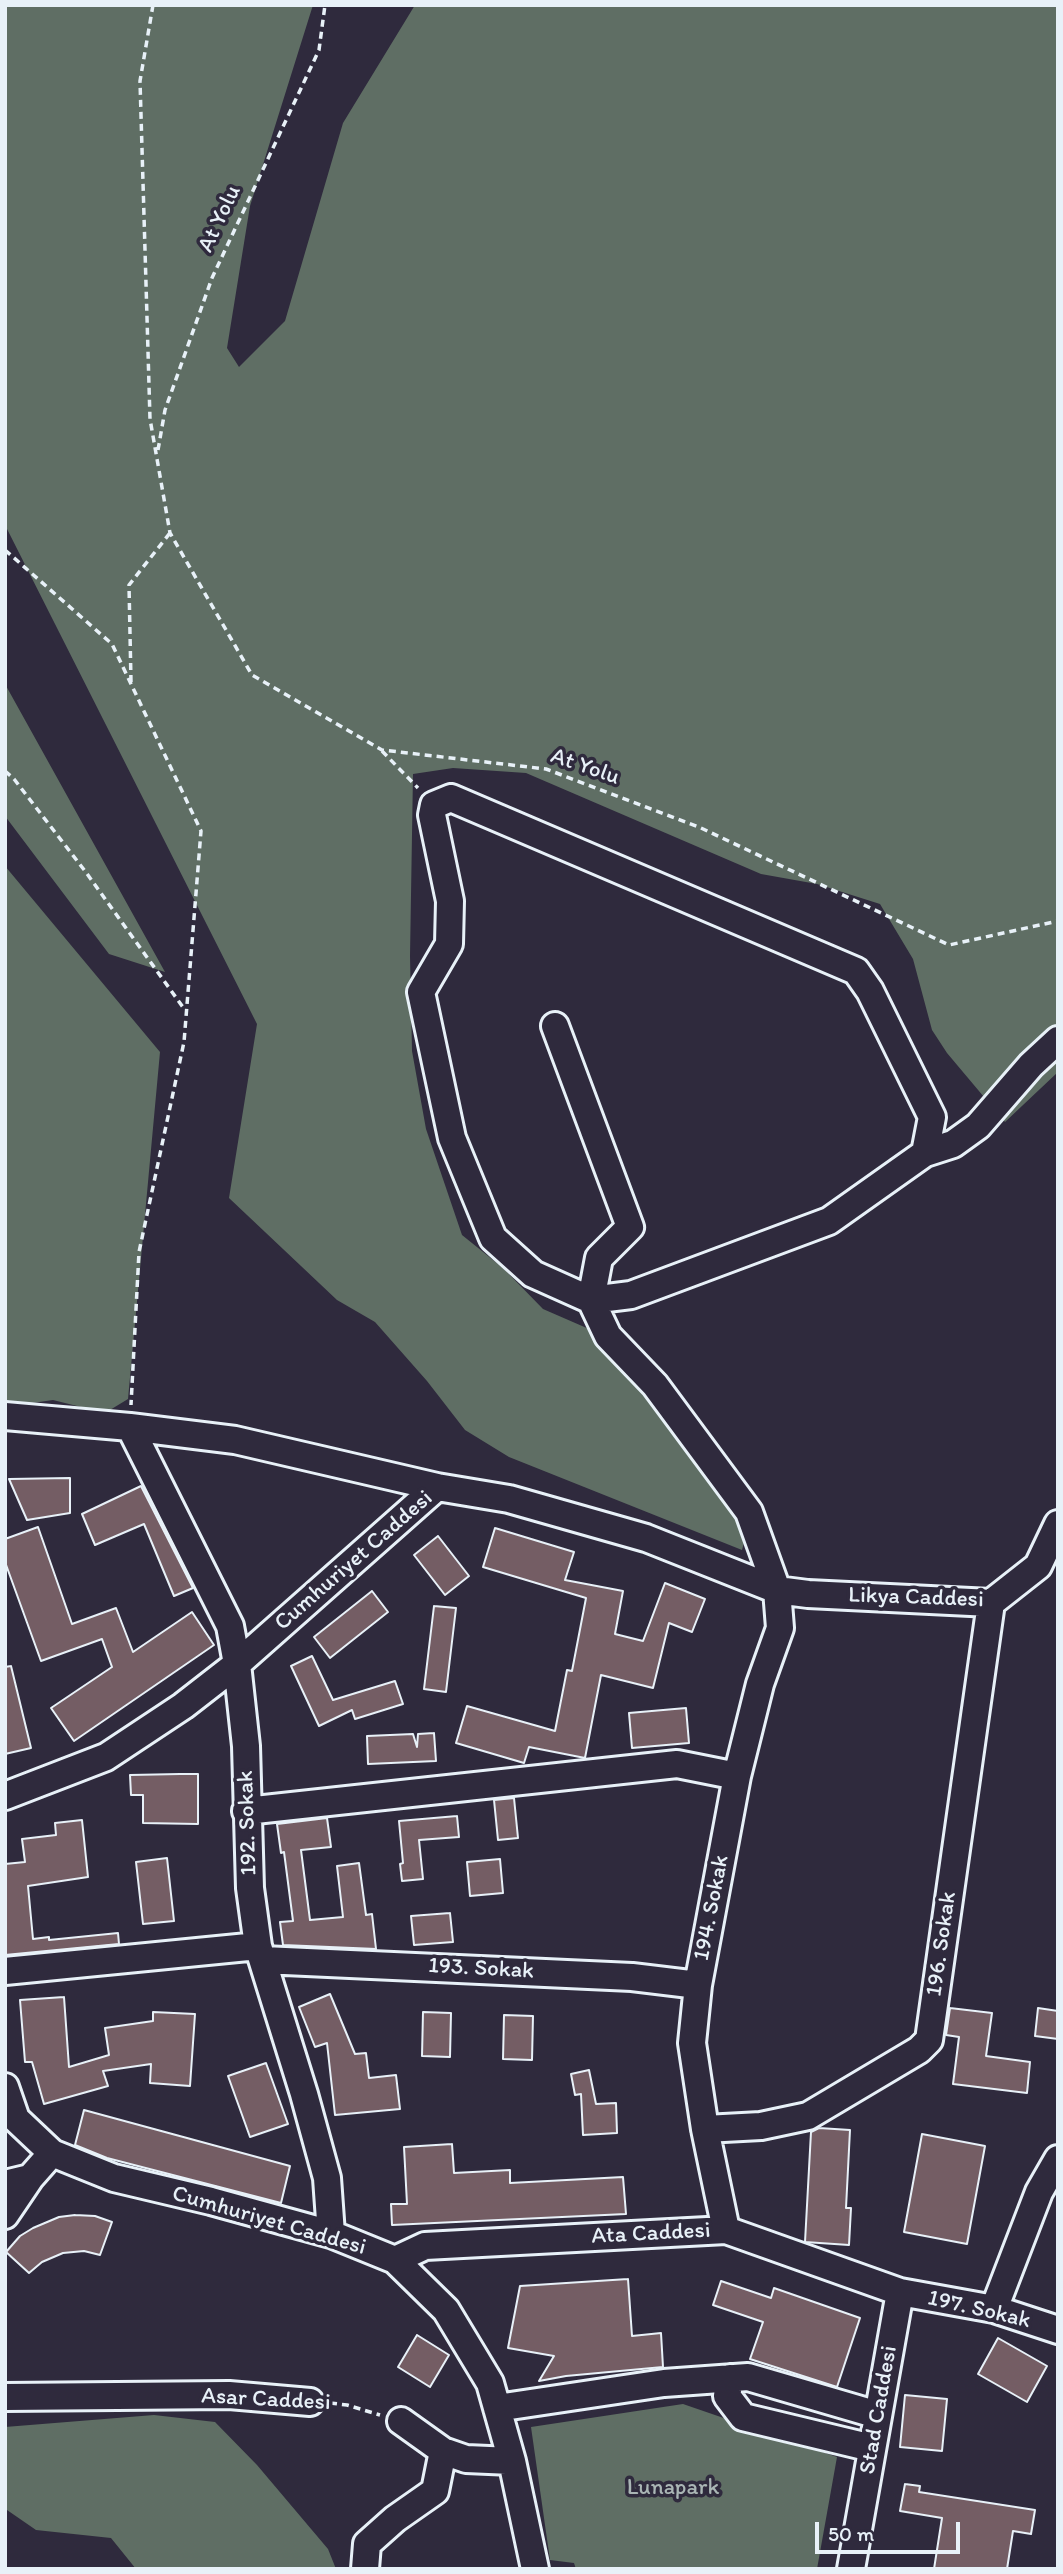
<!DOCTYPE html>
<style>
body{margin:0}
#map{position:relative;width:1063px;height:2574px;overflow:hidden;background:#2f2a3d;font-family:Itim,sans-serif}
canvas{display:block}
.frame{position:absolute;inset:0;border:7px solid #e8f1f8;pointer-events:none}
.scale{position:absolute;left:815px;top:2522px;width:145px;height:32px;box-sizing:border-box;border:4px solid #e8f1f8;border-top:0;padding-left:9px;font-size:21px;line-height:24px;white-space:nowrap;color:#e8f1f8;-webkit-text-stroke:5px #2f2a3d;paint-order:stroke}
</style>
<div id="map">
<canvas width="1063" height="2574"></canvas>
<div class="frame"></div>
<div class="scale">50 m</div>
</div>
<script>
const ctx = document.querySelector('canvas').getContext('2d');
ctx.lineJoin = 'round';
function fillPath(path, color) { ctx.fillStyle = color; ctx.fill(path, 'evenodd'); }
const poly = rows => new Path2D(rows.map(r => 'M' + r).join(''));
function trace(path, color, width, dash) { ctx.strokeStyle = color; ctx.lineWidth = width; ctx.lineCap = dash ? 'butt' : 'round'; ctx.setLineDash(dash || []); ctx.stroke(path); }
function label(font, color, halo, rows, align = 'center') {
  ctx.font = font + ' Itim,sans-serif'; ctx.lineWidth = 7; ctx.setLineDash([]); ctx.textBaseline = 'middle'; ctx.strokeStyle = halo; ctx.fillStyle = color; for (const [text, x, y, turn = 0] of rows) {
    ctx.save(); ctx.translate(x, y); ctx.rotate((+turn || 0) * Math.PI / 180); ctx.textAlign = isNaN(turn) ? turn : align; if (halo) ctx.strokeText(text, 0, 0); ctx.fillText(text, 0, 0); ctx.restore();
  }
}
const green = poly([
 [5,5,313,5,250,206,227,348,239,367,285,321,343,123,415,5,1058,5,1058,1072,1005,1122,947,1053,932,1030,913,959,880,904,817,884,761,874,526,773,453,768,413,774,410,956,412,1051,426,1129,462,1235,503,1268,543,1309,589,1329,638,1374,747,1532,742,1550,509,1457,465,1430,427,1381,375,1322,337,1300,229,1198,257,1024,5,525],
 [5,684,165,972,109,954,5,816],
 [5,866,160,1052,128,1399,105,1413,53,1400,5,1407],
 [683,2404,837,2457,817,2569,576,2569,574,2563,550,2560,531,2427],
 [154,2415,215,2422,257,2465,328,2549,336,2569,136,2569,111,2538,36,2530,7,2510,5,2427]
]);
const building = poly([
 [70,1478,70,1513,27,1520,9,1479,70,1478],
 [141,1486,193,1588,174,1596,144,1524,95,1545,82,1514,141,1486],
 [38,1527,72,1624,116,1608,133,1652,192,1612,214,1645,74,1741,51,1708,112,1667,102,1639,41,1661,5,1562,5,1539,38,1527],
 [495,1528,574,1552,565,1580,623,1591,615,1634,643,1641,665,1583,705,1599,692,1632,669,1623,653,1688,601,1675,585,1758,529,1747,524,1763,456,1743,467,1706,555,1731,567,1670,572,1671,586,1598,483,1567,495,1528],
 [438,1536,469,1576,445,1595,414,1555,438,1536],
 [372,1591,388,1612,330,1658,314,1637,372,1591],
 [434,1606,456,1608,446,1692,424,1689,434,1606],
 [312,1656,333,1700,395,1681,403,1704,355,1719,352,1710,319,1726,291,1666,312,1656],
 [11,1666,31,1748,5,1754,5,1667,11,1666],
 [686,1708,689,1743,632,1748,629,1713,686,1708],
 [434,1733,436,1761,368,1764,367,1736,413,1734,417,1747,418,1734,434,1733],
 [180,1774,198,1774,198,1824,143,1823,143,1795,131,1795,130,1775,180,1774],
 [514,1798,518,1838,498,1840,494,1800,514,1798],
 [457,1816,459,1837,419,1840,423,1879,402,1881,400,1864,403,1863,399,1821,457,1816],
 [327,1818,331,1847,301,1850,310,1920,343,1917,337,1866,359,1863,366,1915,372,1914,376,1949,283,1945,280,1922,293,1921,284,1852,281,1853,277,1824,327,1818],
 [82,1820,88,1877,28,1886,33,1939,49,1937,49,1940,118,1933,119,1944,5,1955,5,1864,25,1862,22,1839,56,1835,55,1823,82,1820],
 [167,1858,174,1921,143,1924,136,1862,167,1858],
 [500,1859,503,1893,470,1896,467,1862,500,1859],
 [450,1913,453,1942,414,1945,411,1916,450,1913],
 [330,1994,355,2054,366,2053,369,2078,396,2075,400,2109,335,2115,327,2043,315,2047,299,2007,330,1994],
 [64,1997,69,2067,109,2055,105,2028,153,2021,153,2012,195,2014,190,2086,150,2083,151,2064,103,2071,108,2086,44,2104,32,2062,25,2062,20,2000,64,1997],
 [950,2008,992,2013,986,2056,1030,2062,1027,2093,953,2084,959,2037,946,2035,950,2008],
 [1038,2008,1058,2011,1058,2039,1035,2036,1038,2008],
 [423,2012,451,2013,450,2057,422,2056,423,2012],
 [504,2015,533,2016,532,2060,503,2059,504,2015],
 [266,2063,288,2124,250,2137,228,2076,266,2063],
 [589,2070,596,2104,616,2103,617,2133,583,2135,581,2094,575,2095,571,2074,589,2070],
 [84,2110,290,2166,281,2203,107,2158,75,2145,84,2110],
 [819,2128,850,2130,846,2208,851,2208,849,2245,805,2242,811,2132,819,2128],
 [922,2134,985,2146,967,2244,904,2232,922,2134],
 [452,2144,454,2173,510,2170,510,2183,623,2177,626,2214,392,2225,391,2204,407,2204,404,2147,452,2144],
 [75,2215,95,2216,112,2222,100,2255,84,2251,63,2253,42,2262,29,2273,6,2252,20,2236,33,2228,59,2217,75,2215],
 [628,2279,632,2336,661,2333,663,2367,566,2376,539,2381,554,2356,508,2348,520,2286,628,2279],
 [721,2281,771,2298,774,2288,860,2318,837,2387,750,2359,763,2322,713,2305,721,2281],
 [417,2335,449,2355,430,2387,398,2367,417,2335],
 [998,2338,1047,2366,1027,2402,978,2374,998,2338],
 [905,2395,947,2399,942,2451,900,2447,905,2395],
 [905,2484,920,2486,919,2492,1035,2510,1031,2534,1013,2531,1007,2569,934,2569,942,2518,900,2511,905,2484]
]);
const path = poly([
 [153,5,140,81,150,419,170,533,252,675,382,750,546,769,701,828,949,945,1058,921],
 [158,450,165,410,212,278,319,50,325,5],
 [5,550,112,644,201,831,184,1042,139,1252,131,1405],
 [131,682,129,585,170,533],
 [382,751,418,788],
 [5,771,14,779,85,871,185,1010],
 [330,2403,347,2405,380,2415]
]);
const minor = poly([
 [451,798,856,971,870,991,932,1117,925,1153,829,1221,631,1295,591,1300,533,1274,493,1238,452,1138,421,992,449,944,450,901,432,815,434,805,451,798],
 [555,1026,630,1227,599,1258,591,1300,608,1336,655,1385,749,1512,777,1590,780,1628,760,1684,737,1776,698,1985,692,2043,705,2129,726,2230],
 [925,1153,953,1144,978,1126,1031,1065,1058,1040],
 [5,1416,130,1427,235,1440,437,1487],
 [130,1427,230,1626,237,1664,246,1746,250,1888,258,1946,304,2094,327,2178,331,2234],
 [5,1796,106,1757,183,1706,237,1664,437,1487,509,1499,646,1538,777,1590,808,1594,991,1603,1038,1566,1058,1524],
 [246,1811,677,1764,737,1776],
 [263,1960,632,1977,698,1985],
 [5,1971,258,1946],
 [5,2087,16,2119,52,2153,114,2178,211,2201,331,2234,395,2260,446,2310,490,2383,512,2461,535,2569],
 [705,2129,761,2126,808,2116,919,2050,929,2040,991,1603],
 [5,2184,30,2178,52,2153],
 [5,2215,30,2178],
 [395,2260,425,2246,726,2230,900,2292,994,2309,1058,2330],
 [994,2309,1039,2192,1058,2159],
 [730,2378,727,2396,743,2417,872,2448],
 [5,2397,229,2395,310,2402],
 [497,2408,664,2383,748,2377,878,2415],
 [401,2421,443,2451,466,2459,512,2461],
 [365,2569,367,2544,395,2519,435,2491,443,2451],
 [851,2569,900,2292]
]);
const streetNames = [
 ["At Yolu",220,219,-65],
 ["At Yolu",585,767,19],
 ["Cumhuriyet Caddesi",354,1561,-41],
 ["Likya Caddesi",916,1598,2],
 ["192. Sokak",248,1823,-92],
 ["194. Sokak",712,1908,-79],
 ["196. Sokak",942,1944,-82],
 ["193. Sokak",481,1969,3],
 ["Cumhuriyet Caddesi",269,2221,16],
 ["Ata Caddesi",651,2234,-3],
 ["197. Sokak",979,2310,13],
 ["Asar Caddesi",266,2400,3],
 ["Stad Caddesi",879,2410,-80]
];
const parkNames = [
 ["Lunapark",673,2488]
];
fillPath(green, '#5f6e64');
fillPath(building, '#745d64');
trace(building, '#e8f1f8', 2);
trace(minor, '#e8f1f8', 32);
trace(path, '#e8f1f8', 3.5, [7, 5]);
trace(minor, '#2f2a3d', 26);
label('23px', '#e8f1f8', '#2f2a3d', streetNames);
label('23px', '#aab6b5', '#2f2a3d', parkNames);
</script>
